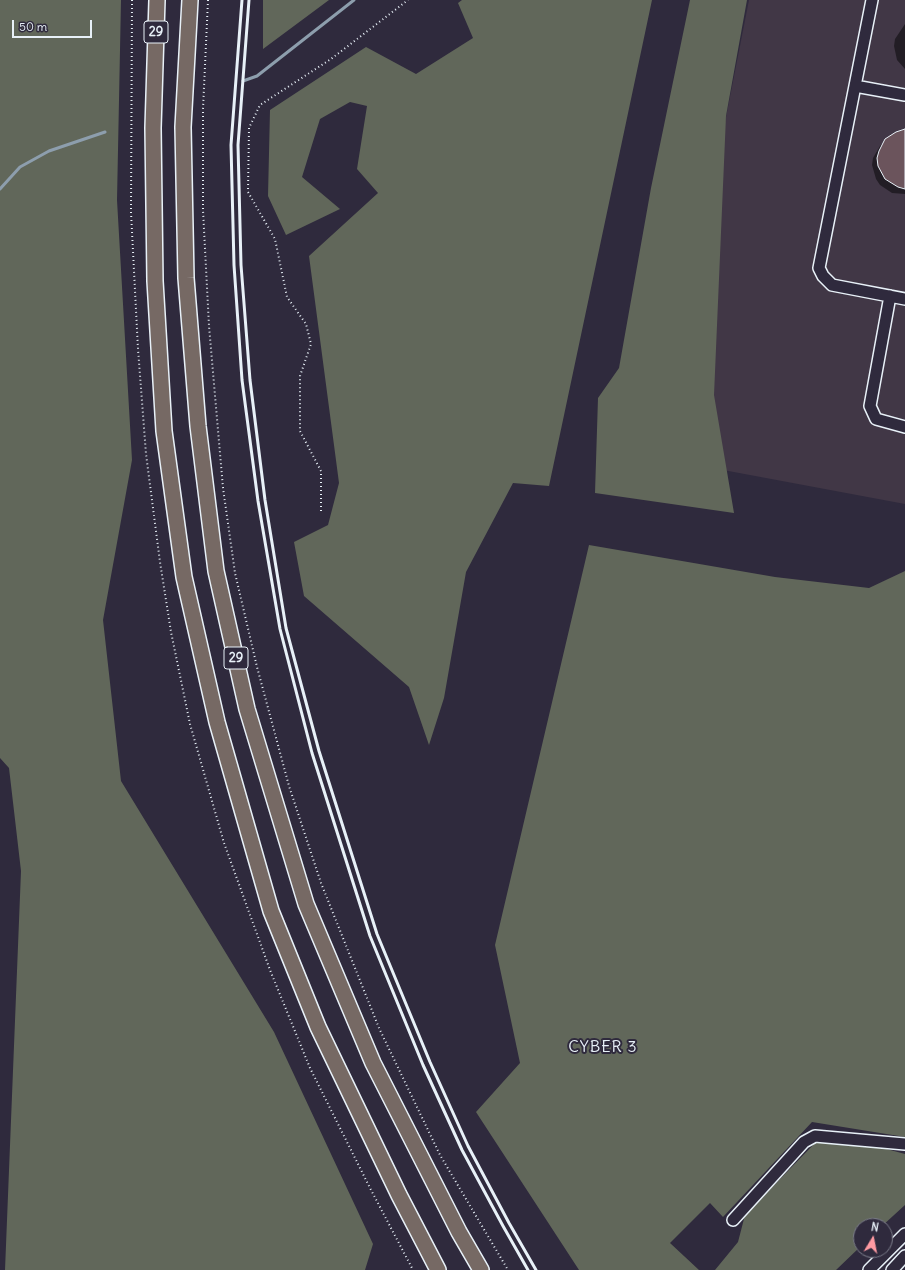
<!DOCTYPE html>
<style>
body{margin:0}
#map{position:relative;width:905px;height:1270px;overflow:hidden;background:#2f2a3d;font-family:Delius,sans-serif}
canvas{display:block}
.north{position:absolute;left:853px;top:1218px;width:40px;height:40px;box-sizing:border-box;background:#2f2a3d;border:1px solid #797a88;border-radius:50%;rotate:10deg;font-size:11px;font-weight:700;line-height:16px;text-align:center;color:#e8f1f8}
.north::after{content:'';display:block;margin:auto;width:14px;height:18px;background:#ff9aa2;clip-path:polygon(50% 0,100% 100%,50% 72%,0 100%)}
.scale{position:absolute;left:12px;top:20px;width:80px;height:18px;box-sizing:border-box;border:2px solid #e8f1f8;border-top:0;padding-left:5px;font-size:12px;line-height:14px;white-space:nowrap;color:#e8f1f8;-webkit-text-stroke:3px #2f2a3d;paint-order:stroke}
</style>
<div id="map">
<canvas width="905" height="1270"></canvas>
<div class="north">N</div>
<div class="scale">50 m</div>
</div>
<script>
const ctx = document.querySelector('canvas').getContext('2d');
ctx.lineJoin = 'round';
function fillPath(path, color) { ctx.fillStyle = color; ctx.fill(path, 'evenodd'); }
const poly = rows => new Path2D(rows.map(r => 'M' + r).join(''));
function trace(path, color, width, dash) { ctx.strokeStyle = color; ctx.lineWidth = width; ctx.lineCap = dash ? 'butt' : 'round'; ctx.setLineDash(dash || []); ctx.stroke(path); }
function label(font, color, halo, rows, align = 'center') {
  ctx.font = font + ' Delius,sans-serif'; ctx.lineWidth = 4; ctx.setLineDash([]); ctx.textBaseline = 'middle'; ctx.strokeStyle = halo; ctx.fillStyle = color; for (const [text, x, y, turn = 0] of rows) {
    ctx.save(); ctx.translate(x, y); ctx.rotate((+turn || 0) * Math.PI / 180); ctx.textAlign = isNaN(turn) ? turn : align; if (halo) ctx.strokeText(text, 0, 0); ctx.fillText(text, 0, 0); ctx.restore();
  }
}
const built = poly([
 [749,0,905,0,905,504,659,458]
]);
const green = poly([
 [0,0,121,0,117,200,132,460,103,620,121,781,274,1032,373,1244,365,1270,5,1270,21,871,9,768,0,758],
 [263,0,329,0,263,49],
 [462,0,652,0,549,486,513,483,466,572,444,698,429,745,409,687,304,596,294,542,328,525,339,483,309,256,378,193,357,169,367,106,350,102,320,119,302,177,340,209,286,235,268,196,270,110,366,47,416,74,473,38,458,3],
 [690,0,747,0,726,116,714,395,734,513,595,493,598,398,619,368,651,188],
 [589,545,775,577,869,588,905,571,905,1137,812,1122,723,1217,710,1203,670,1243,699,1270,579,1270,476,1112,520,1063,495,945],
 [817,1141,861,1142,905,1154,905,1205,882,1226,861,1226,861,1246,836,1270,715,1270,738,1242,745,1215]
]);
const shadow = poly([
 [905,24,905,69,897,60,894,46,895,39],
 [905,131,905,194,892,193,880,185,876,179,872,165,873,158,880,146,886,140]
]);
const stream = poly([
 [243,81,257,76,354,0],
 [0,189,20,167,49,151,105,132]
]);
const building = poly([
 [905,129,905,189,898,187,885,179,878,166,877,158,879,151,885,139,896,132,905,129]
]);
const path = poly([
 [132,0,131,212,138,349,146,454,160,562,171,632,190,724,224,843,270,970,310,1068,370,1188,413,1270],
 [208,0,203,109,203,210,209,326,223,488,235,573,257,667,289,786,321,883,379,1028,440,1155,508,1270],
 [321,511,321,471,300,431,300,376,311,344,306,324,287,297,275,239,248,192,249,128,260,105,331,59,408,0]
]);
const minor = poly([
 [872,0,819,268,823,276,832,285,905,299],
 [855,86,905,95],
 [890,296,870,406,876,419,905,427],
 [733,1220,804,1142,815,1136,905,1144],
 [869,1270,905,1234],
 [892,1270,905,1256]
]);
const highway = poly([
 [157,0,153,128,155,281,164,431,184,577,217,722,271,911,318,1027,399,1195,438,1270],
 [190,0,183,127,186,278,198,426,216,571,247,709,306,904,373,1063,459,1232,481,1270]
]);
const rail = poly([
 [242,0,231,145,234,265,242,380,258,501,280,629,312,753,370,936,423,1065,462,1150,503,1226,528,1270],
 [249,0,238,145,241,265,250,380,265,500,286,628,319,751,377,934,430,1062,468,1146,509,1223,536,1270]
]);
const shields = [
 [156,32,24],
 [236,658,24]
];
const shieldNames = [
 ["29",156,32],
 ["29",236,658]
];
const quarterNames = [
 ["CYBER 3",603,1047]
];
fillPath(built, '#413746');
fillPath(green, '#61675a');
fillPath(shadow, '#0007');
trace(stream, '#8d9ead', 3);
fillPath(building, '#6b545c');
trace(building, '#e8f1f8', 1);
trace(minor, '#e8f1f8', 14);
trace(highway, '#e8f1f8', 18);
trace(path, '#e8f1f8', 2, [1, 3]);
trace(minor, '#2f2a3d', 11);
trace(highway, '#766964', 15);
trace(rail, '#e8f1f8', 3);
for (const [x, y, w] of shields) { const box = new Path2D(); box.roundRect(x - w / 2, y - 11, w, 22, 3); ctx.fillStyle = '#2f2a3d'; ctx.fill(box); trace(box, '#e8f1f8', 1); }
label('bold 13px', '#e8f1f8', null, shieldNames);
ctx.letterSpacing = '1px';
label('16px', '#e8f1f8', '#2f2a3d', quarterNames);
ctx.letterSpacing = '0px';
</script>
